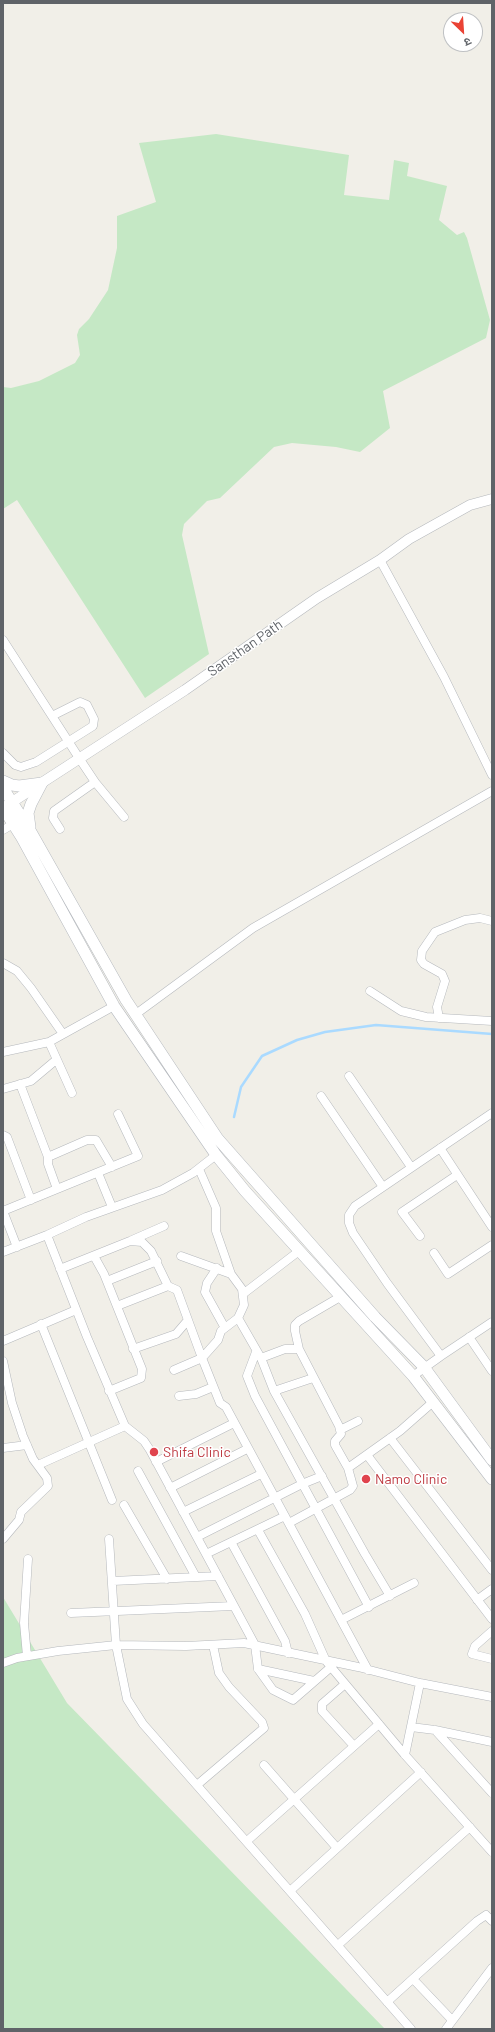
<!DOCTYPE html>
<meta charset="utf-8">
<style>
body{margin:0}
#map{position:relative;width:495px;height:2032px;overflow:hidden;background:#f1efe8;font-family:Barlow,"Noto Sans Devanagari",sans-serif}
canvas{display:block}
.frame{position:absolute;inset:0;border:4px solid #5f6368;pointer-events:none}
.north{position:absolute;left:443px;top:12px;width:40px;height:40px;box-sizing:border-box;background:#fff;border:1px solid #bfc1c3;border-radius:50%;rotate:155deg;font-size:11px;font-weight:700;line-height:16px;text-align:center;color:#5f6368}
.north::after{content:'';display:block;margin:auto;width:14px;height:18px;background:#ea4335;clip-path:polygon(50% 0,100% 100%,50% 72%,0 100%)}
</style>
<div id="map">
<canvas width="495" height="2032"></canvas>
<div class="frame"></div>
<div class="north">उ</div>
</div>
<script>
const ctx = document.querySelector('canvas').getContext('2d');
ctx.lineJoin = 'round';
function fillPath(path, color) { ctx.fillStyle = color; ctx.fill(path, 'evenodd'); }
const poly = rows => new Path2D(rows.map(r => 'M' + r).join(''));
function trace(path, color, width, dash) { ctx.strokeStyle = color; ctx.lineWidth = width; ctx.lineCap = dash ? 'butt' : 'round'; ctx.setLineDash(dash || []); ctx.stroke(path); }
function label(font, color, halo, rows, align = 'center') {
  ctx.font = font + ' Barlow,sans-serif'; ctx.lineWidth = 3; ctx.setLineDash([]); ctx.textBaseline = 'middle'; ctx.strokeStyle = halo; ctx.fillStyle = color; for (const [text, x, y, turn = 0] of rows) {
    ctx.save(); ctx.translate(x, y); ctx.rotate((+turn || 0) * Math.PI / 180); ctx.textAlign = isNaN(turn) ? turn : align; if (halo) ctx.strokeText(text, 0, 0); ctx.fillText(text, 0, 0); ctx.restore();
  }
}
const green = poly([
 [216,134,349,155,344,195,389,200,394,160,409,163,407,176,447,186,439,220,457,235,464,232,467,238,490,320,486,338,383,391,390,428,360,452,336,447,292,443,274,447,220,498,207,501,184,524,182,535,209,654,145,698,17,500,3,509,3,387,11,388,39,381,75,363,80,355,77,335,79,329,89,319,108,290,117,248,117,216,156,202,139,143],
 [3,1597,67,1703,385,2029,3,2029]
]);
const stream = poly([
 [234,1117,241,1087,262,1056,297,1040,325,1032,376,1025,492,1034]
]);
const minor = poly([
 [380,560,444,677,492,775],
 [3,640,79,758,95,782,124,817],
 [3,753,15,765,21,767,36,762,93,726,94,719,87,705,80,702,52,716],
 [60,829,53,818,54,811,95,782],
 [3,830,13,824],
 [3,963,17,971,31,988,63,1034],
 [370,991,401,1011,426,1017,492,1021],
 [136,1014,253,928,492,791],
 [439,1018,437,1007,445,981,442,974,424,964,421,960,422,951,435,932,465,920,480,918,492,921],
 [49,1042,72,1093],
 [3,1052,49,1042,114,1006],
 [349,1076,411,1167],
 [20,1084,48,1157],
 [3,1089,31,1081,56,1060],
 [321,1096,383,1187],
 [3,1135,7,1137,31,1200],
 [440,1148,492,1227],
 [199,1169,216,1208,216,1231,231,1274],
 [98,1173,112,1207],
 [57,1189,48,1164,48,1157,87,1140,96,1140,112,1167],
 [3,1211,138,1156,118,1114],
 [3,1211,17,1247],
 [47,1235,87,1337,125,1426,144,1441,150,1450,255,1645,258,1669,273,1690,293,1700,331,1667],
 [420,1236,402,1212,457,1175],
 [132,1240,164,1226],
 [3,1252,47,1235,86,1217,162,1190,193,1173,216,1155],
 [434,1253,448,1274,492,1245],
 [94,1256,104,1274,142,1369,141,1378,109,1391],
 [181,1256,231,1274,242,1289,244,1305,238,1318,221,1331,218,1340,202,1358,220,1403,226,1407,368,1670],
 [217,1268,207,1283,205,1292,225,1328],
 [60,1269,130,1241,142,1242,151,1251,168,1286,117,1306],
 [107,1281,157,1261],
 [243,1294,299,1251],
 [238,1318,261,1358,274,1391,365,1554,390,1596],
 [41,1324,112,1500],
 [469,1337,492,1371],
 [3,1341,76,1310],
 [133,1349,176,1334,188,1320,177,1290,168,1286],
 [299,1349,295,1331,295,1325,299,1321,340,1297],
 [256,1352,247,1376,255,1396,369,1607],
 [441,1356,387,1283,353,1233,349,1223,349,1215,355,1206,492,1113],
 [261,1358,285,1349,299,1349,339,1426,341,1434,335,1441,335,1445,348,1468,353,1486,350,1490,289,1523],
 [3,1361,12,1403,23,1436,33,1459,47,1478,48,1486,21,1512,19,1520,3,1539],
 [174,1370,202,1358,188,1320],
 [413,1376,441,1356,492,1322],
 [274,1391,313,1378],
 [179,1396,196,1394,213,1387],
 [340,1430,358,1421],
 [390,1438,492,1570],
 [3,1448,27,1445],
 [367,1455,492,1619],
 [156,1462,234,1423],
 [38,1465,125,1426],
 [348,1468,400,1431,433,1402],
 [138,1471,196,1577],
 [170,1488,247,1449],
 [124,1505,167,1579],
 [183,1512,261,1474],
 [258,1530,305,1614,326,1661,405,1755,492,1852],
 [197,1537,302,1484,322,1476],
 [109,1539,116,1645,127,1699,143,1724,411,2029],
 [231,1542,285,1641,288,1653],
 [206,1554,285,1516],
 [113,1581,218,1576],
 [477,1600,492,1589],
 [71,1613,233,1606],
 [341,1620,414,1583],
 [492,1631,475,1646,472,1654,492,1659],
 [27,1656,24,1623,28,1559],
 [3,1663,17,1658,58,1651,116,1645,186,1646,244,1643,358,1667,420,1683,492,1697],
 [258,1669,314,1681],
 [345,1684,322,1704,322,1711,354,1746],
 [411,1727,435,1730,492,1742],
 [435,1730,492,1793],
 [405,1755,420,1683],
 [264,1765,337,1848],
 [197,1785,264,1728,262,1722,229,1687,219,1673,213,1645],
 [247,1841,379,1724],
 [290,1891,421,1772],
 [338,1945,470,1827],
 [413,1979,452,2020],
 [387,2002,477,1921,486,1915,492,1921],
 [446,2029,492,1968]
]);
const tertiary = poly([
 [6,806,185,690,317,598,380,560,409,539,470,505,492,499]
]);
const secondary = poly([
 [3,781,12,785,19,786,42,783],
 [3,788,31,832,126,1000,218,1139,375,1317,424,1367,492,1460],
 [3,808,22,838,114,1006,216,1155,245,1191,413,1376,492,1479],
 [30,827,28,813,31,804,42,783]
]);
const markers = [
 [154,1452,5,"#e0444e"],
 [366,1479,5,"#e0444e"]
];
const streetNames = [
 ["Sansthan Path",245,648,-35]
];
const healthNames = [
 ["Shifa Clinic",163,1452],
 ["Namo Clinic",375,1479]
];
fillPath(green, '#c5e8c5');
trace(stream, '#aadaff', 2.5);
trace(minor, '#b5b8bc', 9);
trace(tertiary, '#b5b8bc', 11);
trace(secondary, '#b6babf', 12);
trace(minor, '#fff', 8);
trace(tertiary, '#fff', 10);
trace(secondary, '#fff', 11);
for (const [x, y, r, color] of markers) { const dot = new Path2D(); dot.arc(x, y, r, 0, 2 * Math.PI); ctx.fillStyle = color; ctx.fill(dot); trace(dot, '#fff', 1.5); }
label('14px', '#5f6368', '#fff', streetNames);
label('14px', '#be3a42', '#fff', healthNames, 'left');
</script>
